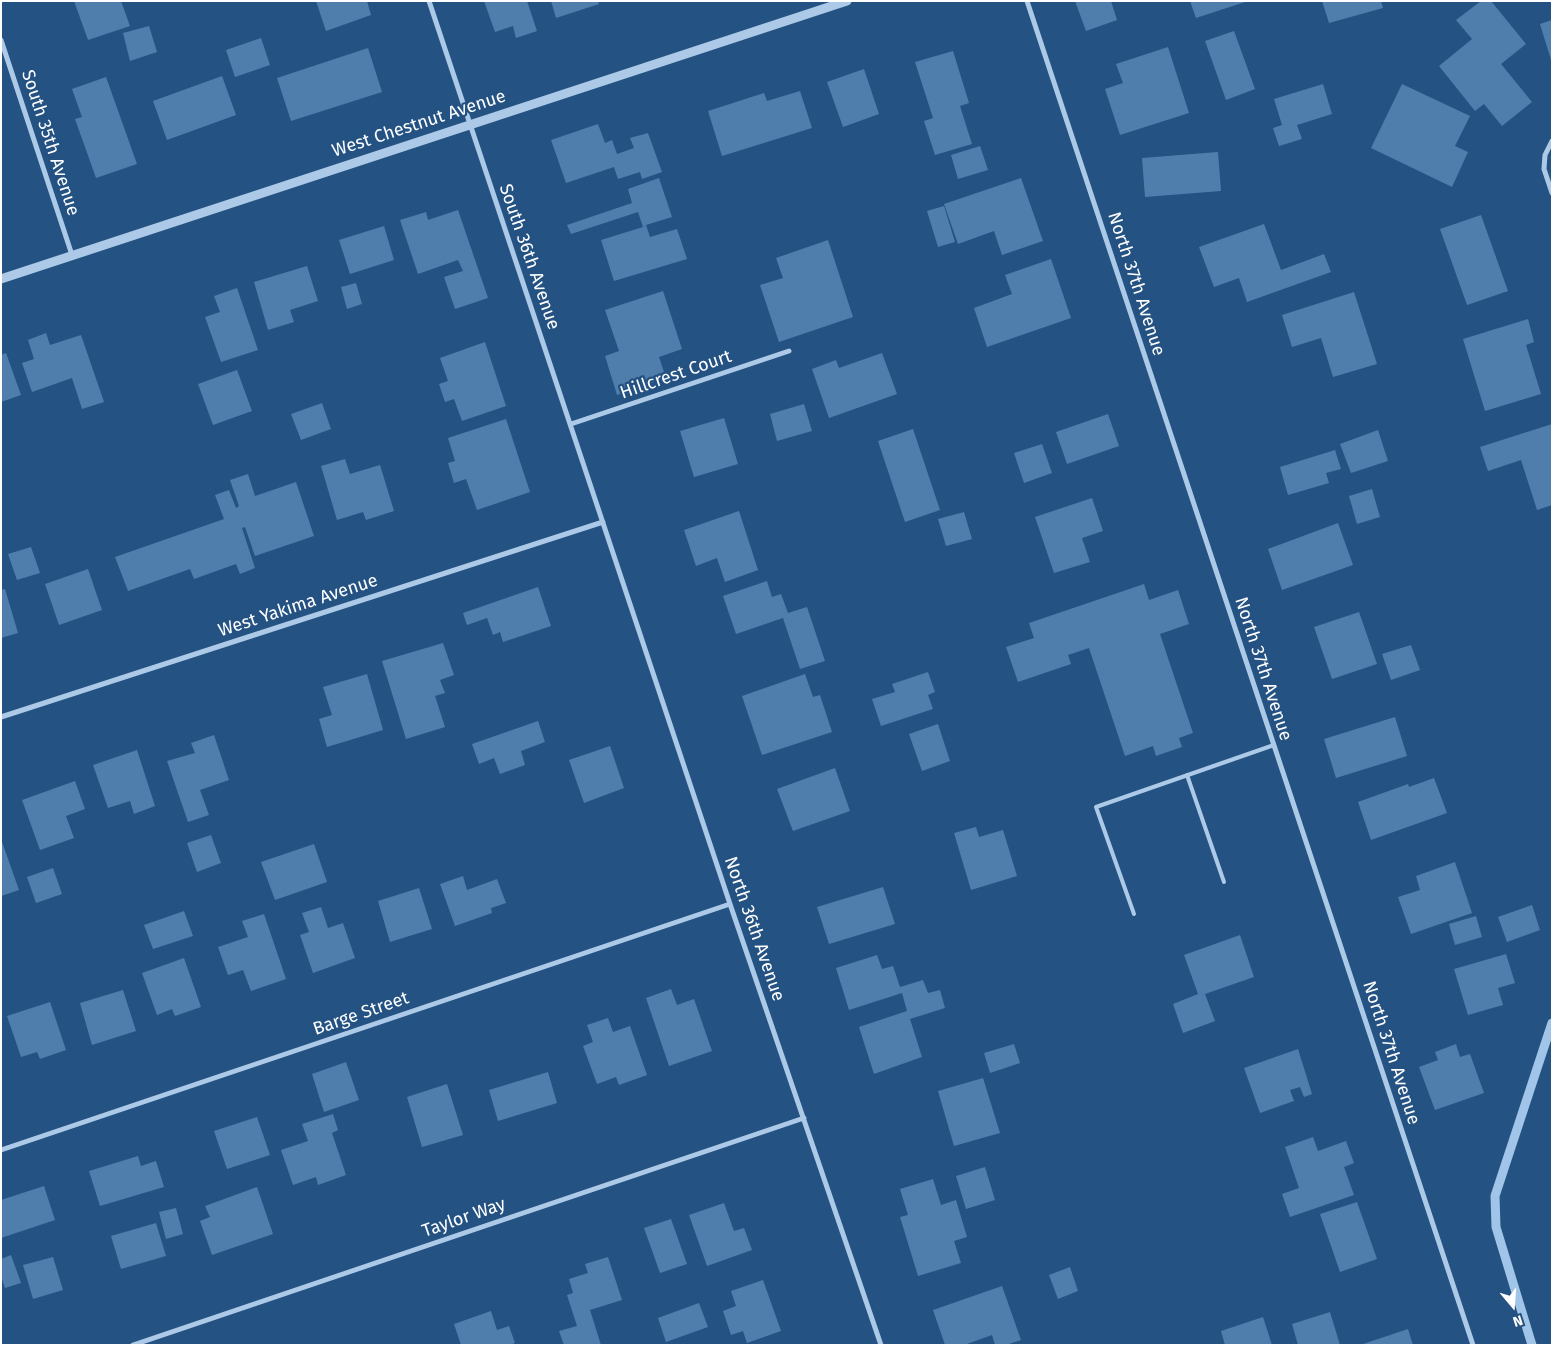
<!DOCTYPE html>
<style>
body{margin:0}
#map{position:relative;width:1553px;height:1346px;overflow:hidden;background:#245282;font-family:"Fira Sans",sans-serif}
canvas{display:block}
.frame{position:absolute;inset:0;border:2px solid #fff;pointer-events:none}
.north{position:absolute;left:1488px;top:1281px;width:50px;height:50px;-webkit-text-stroke:4px #245282;paint-order:stroke;rotate:162deg;font-size:14px;font-weight:700;line-height:20px;text-align:center;color:#fff}
.north::after{content:'';display:block;margin:auto;width:18px;height:22px;background:#fff;clip-path:polygon(50% 0,100% 100%,50% 72%,0 100%)}
</style>
<div id="map">
<canvas width="1553" height="1346"></canvas>
<div class="frame"></div>
<div class="north">N</div>
</div>
<script>
const ctx = document.querySelector('canvas').getContext('2d');
ctx.lineJoin = 'round';
const poly = rows => new Path2D(rows.map(r => 'M' + r).join(''));
function trace(path, color, width, dash) { ctx.strokeStyle = color; ctx.lineWidth = width; ctx.lineCap = dash ? 'butt' : 'round'; ctx.setLineDash(dash || []); ctx.stroke(path); }
function fillPath(path, color) { ctx.fillStyle = color; ctx.fill(path, 'evenodd'); }
function label(font, color, halo, rows, align = 'center') {
  ctx.font = font + ' "Fira Sans",sans-serif'; ctx.lineWidth = 4.5; ctx.setLineDash([]); ctx.textBaseline = 'middle'; ctx.strokeStyle = halo; ctx.fillStyle = color; for (const [text, x, y, turn = 0] of rows) {
    ctx.save(); ctx.translate(x, y); ctx.rotate((+turn || 0) * Math.PI / 180); ctx.textAlign = isNaN(turn) ? turn : align; if (halo) ctx.strokeText(text, 0, 0); ctx.fillText(text, 0, 0); ctx.restore();
  }
}
const stream = poly([
 [1532,1345,1496,1227,1495,1196,1552,1023]
]);
const building = poly([
 [74,1,121,1,130,26,88,40],
 [316,1,367,1,371,15,326,31],
 [484,1,527,1,537,31,516,38,513,26,495,32],
 [551,1,598,1,599,4,556,18],
 [1075,1,1111,1,1117,20,1086,31],
 [1190,1,1245,1,1245,2,1196,18],
 [1322,1,1381,1,1383,8,1329,23],
 [1481,1,1491,1,1526,44,1501,64,1532,102,1502,126,1484,104,1475,111,1439,66,1472,39,1456,20],
 [1552,20,1552,60,1551,60,1540,24],
 [149,26,157,52,130,61,123,33],
 [1234,31,1255,89,1226,100,1205,41],
 [261,38,270,65,235,77,226,50],
 [1168,47,1189,113,1120,135,1105,89,1123,83,1116,64],
 [368,48,382,92,291,121,277,78],
 [953,51,969,103,960,106,972,144,935,155,924,121,933,118,915,62],
 [864,69,879,114,843,127,827,82],
 [222,76,236,115,167,140,153,101],
 [106,77,137,164,96,178,75,119,82,117,72,89],
 [1323,84,1332,114,1297,125,1302,139,1279,146,1273,128,1282,125,1274,99],
 [1402,84,1470,116,1455,146,1468,152,1452,187,1371,148],
 [800,91,812,128,722,156,708,111,764,93,767,101],
 [598,124,605,143,612,140,617,154,634,148,630,138,648,133,662,172,642,179,640,172,618,179,614,167,566,183,551,140],
 [980,146,988,170,958,179,951,155],
 [1218,152,1221,191,1145,197,1142,158],
 [659,178,672,217,646,225,650,237,677,229,687,259,614,281,601,240,643,227,638,212,571,234,567,225,632,203,628,189],
 [1021,178,1043,241,1002,255,994,231,958,244,944,204],
 [944,206,955,242,938,247,927,211],
 [458,210,488,298,455,309,444,277,463,271,458,260,418,274,400,220,426,212,428,220],
 [1481,215,1508,291,1467,305,1440,229],
 [1264,224,1281,270,1324,254,1331,272,1247,302,1239,278,1214,287,1199,247],
 [384,226,394,260,350,274,339,240],
 [828,240,853,317,779,342,760,285,783,278,776,258],
 [1051,259,1071,318,987,347,974,308,1012,294,1005,275],
 [307,266,318,301,290,310,294,322,268,330,254,282],
 [356,283,362,304,347,309,341,287],
 [237,288,258,350,221,362,205,317,220,312,214,296],
 [663,291,682,349,659,357,666,378,617,395,605,356,619,351,605,310],
 [1354,292,1377,364,1333,377,1321,338,1292,347,1282,315],
 [1528,319,1534,342,1526,345,1541,394,1485,411,1463,339],
 [46,333,50,345,81,335,104,402,82,409,72,378,32,392,22,363,34,359,28,340],
 [485,342,506,406,462,421,454,399,445,402,439,384,448,381,440,358],
 [6,353,21,395,1,402,1,355],
 [882,353,897,394,829,418,812,369,836,360,839,368],
 [237,370,252,411,213,425,198,384],
 [322,403,331,429,301,440,291,414],
 [804,404,812,431,777,441,770,414],
 [1108,414,1119,446,1067,464,1056,432],
 [724,418,738,464,694,477,680,431],
 [506,419,530,492,477,510,466,479,454,483,448,463,455,461,448,438],
 [1552,424,1552,505,1537,510,1521,460,1488,471,1480,447],
 [913,429,940,510,905,522,878,441],
 [1378,430,1388,461,1351,473,1340,444],
 [1042,444,1052,473,1024,483,1014,453],
 [1335,450,1341,469,1326,473,1329,483,1288,495,1280,467],
 [345,459,350,474,380,465,394,511,366,520,363,512,337,520,321,466],
 [248,474,255,496,296,482,314,536,255,556,245,527,242,528,255,568,240,574,236,564,194,579,190,569,128,591,115,557,224,519,215,495,229,490,236,508,239,506,230,480],
 [1372,489,1380,517,1357,524,1349,496],
 [1092,498,1103,531,1082,538,1090,562,1054,573,1035,517],
 [739,511,758,570,725,582,717,558,696,566,684,530],
 [964,512,972,539,946,546,938,519],
 [1338,523,1353,565,1282,590,1268,549],
 [31,547,40,573,17,580,8,554],
 [88,569,102,610,59,625,45,584],
 [767,581,772,597,781,594,788,613,807,607,825,661,800,669,783,618,736,634,723,596],
 [1144,584,1149,600,1178,590,1189,624,1160,634,1193,733,1179,738,1182,747,1156,756,1153,746,1125,756,1089,648,1068,655,1071,664,1018,682,1006,647,1034,638,1029,623],
 [538,587,551,626,503,642,500,632,493,635,487,618,467,625,463,613],
 [5,589,18,633,1,638,1,590],
 [1359,612,1377,664,1332,679,1314,627],
 [443,643,454,675,440,680,445,693,435,696,445,727,406,739,382,661],
 [1411,645,1420,670,1391,680,1382,654],
 [928,672,935,692,928,695,933,709,881,726,872,699,895,692,892,684],
 [367,674,383,730,327,747,319,719,332,715,323,687],
 [805,674,813,697,820,695,832,732,762,755,742,696],
 [1395,717,1407,756,1336,778,1324,739],
 [538,721,545,742,521,751,525,765,500,774,494,758,479,764,472,744],
 [938,724,950,761,922,771,909,734],
 [214,735,229,780,200,790,209,815,188,822,167,761,195,753,191,743],
 [610,746,624,788,584,803,569,760],
 [137,750,155,806,134,814,130,801,108,808,93,765],
 [835,768,850,811,793,831,777,789],
 [1434,778,1447,813,1371,840,1358,802,1408,784,1409,787],
 [75,781,85,809,66,816,74,838,40,850,22,800],
 [976,827,979,837,1003,830,1017,876,971,890,954,833],
 [211,835,221,863,197,872,187,843],
 [1,839,19,890,1,896],
 [314,844,327,882,275,900,261,862],
 [1455,862,1472,913,1411,934,1398,897,1420,890,1416,876],
 [53,868,62,894,36,903,27,877],
 [463,876,467,890,497,879,506,903,491,908,492,913,455,926,440,884],
 [883,887,895,924,829,944,817,907],
 [419,888,432,929,390,942,378,901],
 [1532,905,1540,930,1507,942,1498,917],
 [321,907,328,928,343,923,355,958,313,973,300,935,309,932,302,913],
 [184,911,193,936,153,949,144,925],
 [264,914,286,979,251,991,243,970,228,975,218,947,248,937,242,921],
 [1476,916,1482,937,1455,945,1449,924],
 [1240,935,1254,977,1205,994,1215,1021,1183,1033,1173,1004,1198,994,1184,955],
 [1506,954,1515,983,1498,988,1503,1005,1468,1015,1454,969],
 [877,955,882,969,893,966,900,987,923,980,928,993,940,990,945,1008,910,1019,922,1057,874,1074,859,1027,907,1011,902,993,849,1010,836,968],
 [184,958,201,1007,175,1016,172,1009,157,1015,142,973],
 [671,989,677,1005,694,999,712,1051,669,1066,646,998],
 [123,990,136,1031,92,1045,80,1003],
 [50,1002,66,1050,40,1059,37,1052,21,1057,7,1016],
 [608,1018,613,1032,630,1026,647,1075,619,1085,616,1077,597,1084,583,1046,593,1042,587,1025],
 [1014,1044,1020,1063,990,1073,984,1053],
 [1456,1044,1460,1057,1470,1054,1484,1093,1435,1110,1419,1067,1438,1060,1435,1052],
 [1298,1049,1312,1094,1304,1097,1300,1087,1290,1090,1294,1101,1260,1113,1244,1068],
 [346,1062,359,1100,324,1112,312,1074],
 [548,1072,557,1103,498,1121,489,1090],
 [983,1078,1000,1133,954,1146,938,1091],
 [447,1084,463,1135,422,1147,407,1097],
 [333,1114,338,1130,332,1133,346,1175,318,1185,316,1177,293,1185,281,1150,308,1141,302,1124],
 [257,1117,270,1155,227,1169,214,1131],
 [1313,1137,1318,1151,1346,1141,1354,1163,1344,1167,1354,1195,1290,1217,1282,1194,1299,1188,1285,1147],
 [138,1156,141,1166,156,1161,164,1187,100,1206,89,1171],
 [985,1167,995,1200,966,1209,956,1176],
 [933,1179,941,1205,956,1200,967,1237,954,1241,961,1263,918,1276,900,1217,908,1215,900,1189],
 [44,1186,55,1220,1,1238,1,1200],
 [257,1187,273,1234,212,1255,200,1221,210,1217,205,1206],
 [1357,1202,1377,1259,1340,1272,1320,1214],
 [724,1203,734,1231,744,1228,752,1250,707,1266,689,1215],
 [176,1208,183,1234,166,1239,159,1212],
 [671,1219,687,1264,660,1273,644,1228],
 [156,1223,166,1256,121,1269,111,1236],
 [11,1255,21,1283,5,1288,1,1276,1,1259],
 [53,1257,63,1290,33,1299,23,1265],
 [608,1257,622,1300,590,1310,601,1345,564,1345,559,1331,577,1326,567,1295,573,1293,569,1279,588,1273,585,1264],
 [1070,1267,1078,1291,1058,1299,1049,1275],
 [763,1280,781,1331,747,1343,743,1331,731,1335,723,1311,736,1306,731,1291],
 [1002,1286,1021,1340,1006,1345,995,1345,992,1335,964,1345,945,1345,933,1310],
 [699,1303,708,1327,666,1342,658,1318],
 [491,1311,497,1330,509,1326,515,1343,510,1345,461,1345,454,1324],
 [1330,1312,1340,1345,1298,1345,1292,1324],
 [1263,1317,1272,1345,1225,1345,1221,1331],
 [1408,1329,1413,1345,1363,1345,1363,1344]
]);
const service = poly([
 [1187,775,1224,882],
 [1134,914,1096,807,1274,745]
]);
const minor = poly([
 [429,1,730,904,881,1345],
 [1027,1,1473,1345],
 [1,40,72,255],
 [1552,141,1545,155,1544,169,1552,193],
 [571,424,789,351],
 [1,717,603,522],
 [1,1150,730,904],
 [133,1345,804,1118]
]);
const tertiary = poly([
 [1,279,847,1]
]);
const streetNames = [
 ["West Chestnut Avenue",419,124,-18],
 ["South 35th Avenue",50,143,72],
 ["South 36th Avenue",529,257,71],
 ["North 37th Avenue",1136,284,72],
 ["Hillcrest Court",676,375,-19],
 ["West Yakima Avenue",298,606,-18],
 ["North 37th Avenue",1263,669,72],
 ["North 36th Avenue",754,929,71],
 ["Barge Street",361,1014,-19],
 ["North 37th Avenue",1391,1053,72],
 ["Taylor Way",464,1218,-19]
];
trace(stream, '#a0c5e8', 9);
fillPath(building, '#507eac');
trace(service, '#accae7', 4);
trace(minor, '#accae7', 5);
trace(tertiary, '#accae7', 9);
label('18px', '#fff', '#245282', streetNames);
</script>
